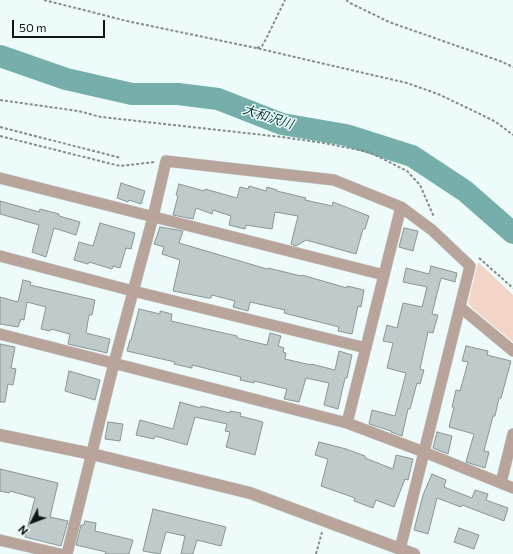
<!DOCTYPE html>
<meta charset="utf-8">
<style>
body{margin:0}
#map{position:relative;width:513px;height:554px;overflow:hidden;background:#edfbfa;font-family:Commissioner,sans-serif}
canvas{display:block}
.north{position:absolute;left:12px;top:502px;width:40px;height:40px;-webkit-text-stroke:3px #edfbfa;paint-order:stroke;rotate:228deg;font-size:11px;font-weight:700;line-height:16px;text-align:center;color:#101514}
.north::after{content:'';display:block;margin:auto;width:14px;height:18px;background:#101514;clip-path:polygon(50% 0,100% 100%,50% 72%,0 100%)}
.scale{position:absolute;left:12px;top:20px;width:93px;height:18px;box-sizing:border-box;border:2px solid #101514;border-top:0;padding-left:5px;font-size:12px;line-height:14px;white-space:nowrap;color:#101514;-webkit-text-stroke:3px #edfbfa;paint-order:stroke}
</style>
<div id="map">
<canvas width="513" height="554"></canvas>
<div class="north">N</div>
<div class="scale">50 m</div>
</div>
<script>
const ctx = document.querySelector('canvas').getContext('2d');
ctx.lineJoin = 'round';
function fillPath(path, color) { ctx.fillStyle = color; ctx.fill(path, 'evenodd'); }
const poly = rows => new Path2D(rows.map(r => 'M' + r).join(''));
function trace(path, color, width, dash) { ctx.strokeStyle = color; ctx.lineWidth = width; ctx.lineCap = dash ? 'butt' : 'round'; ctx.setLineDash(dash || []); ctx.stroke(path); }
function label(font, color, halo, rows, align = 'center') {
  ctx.font = font + ' Commissioner,"Noto Sans JP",sans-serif'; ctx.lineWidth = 3; ctx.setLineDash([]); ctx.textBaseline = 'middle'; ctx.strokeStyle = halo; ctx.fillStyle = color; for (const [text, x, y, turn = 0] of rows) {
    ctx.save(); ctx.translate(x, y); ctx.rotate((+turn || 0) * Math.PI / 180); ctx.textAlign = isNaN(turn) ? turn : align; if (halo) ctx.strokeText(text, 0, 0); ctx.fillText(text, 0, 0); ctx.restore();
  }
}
const green = poly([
 [478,262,513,295,513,342,473,309,468,303]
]);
const river = poly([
 [0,56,66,79,132,94,178,94,218,99,282,124,346,135,412,156,465,191,513,233]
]);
const building = poly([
 [121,183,145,191,141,204,129,200,128,202,117,198,121,183],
 [179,184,204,191,205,189,237,198,240,187,248,189,249,186,266,191,267,187,277,190,277,191,306,198,305,200,332,206,333,202,369,216,365,229,363,229,356,254,306,240,296,246,291,244,298,216,275,212,272,229,246,225,245,229,229,225,231,216,213,210,212,214,196,208,193,219,173,215,178,196,176,195,179,184],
 [0,201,39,212,40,209,59,214,59,216,80,222,76,235,54,228,46,257,32,252,39,225,0,214,0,201],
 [100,223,135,233,131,249,126,248,120,268,113,266,112,269,89,262,88,264,74,260,79,242,93,246,100,223],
 [160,227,183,231,179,243,267,269,268,268,301,276,302,275,347,288,347,286,364,290,361,307,358,306,352,334,338,331,339,327,284,313,285,310,250,302,248,311,233,307,235,301,212,295,211,298,208,298,173,291,180,260,162,254,164,247,154,244,160,227],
 [404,228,418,231,413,251,399,247,404,228],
 [431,266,457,273,455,282,441,278,432,314,438,315,433,333,428,332,420,369,424,370,420,384,417,383,410,409,408,409,402,436,391,432,391,431,369,424,372,410,395,416,406,373,387,368,393,343,383,341,387,325,397,328,403,303,422,307,427,287,403,282,406,268,429,274,431,266],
 [23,280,31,282,30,285,95,300,92,315,89,315,86,333,110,339,107,353,68,344,70,334,51,329,50,331,41,329,46,307,27,302,24,320,21,319,18,327,0,324,0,297,18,302,23,280],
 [139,309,160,314,160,311,172,314,171,321,237,336,237,338,267,345,270,333,281,336,278,346,284,348,283,352,286,353,285,359,311,365,311,364,335,370,339,351,352,355,347,378,345,378,338,409,324,405,329,383,306,378,299,402,284,399,287,389,254,381,254,383,240,380,241,377,192,365,192,368,174,364,175,362,127,351,130,340,131,340,139,309],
 [0,344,15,347,11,368,16,369,13,385,8,384,5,402,0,402,0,344],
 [466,346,488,351,487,355,511,361,501,398,499,398,495,416,493,416,484,451,489,452,485,468,466,462,474,434,449,427,454,407,452,407,456,390,460,391,468,362,462,361,466,346],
 [69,371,100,380,95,400,65,391,69,371],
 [180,402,201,408,201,406,230,413,230,411,241,413,240,416,263,422,255,455,226,447,230,432,225,431,227,424,195,417,187,445,155,436,154,439,136,435,140,420,173,429,180,402],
 [108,422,123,424,120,441,105,439,108,422],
 [437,432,452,436,448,454,433,448,437,432],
 [319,442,346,449,365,456,365,458,393,469,396,455,413,459,408,480,405,479,394,507,376,500,373,508,354,501,355,498,321,486,328,459,315,455,319,442],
 [0,469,58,483,50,517,68,521,61,546,25,537,35,498,10,491,9,493,0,491,0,469],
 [432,474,446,480,444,487,472,498,475,490,488,494,486,500,508,508,504,521,462,505,461,507,437,498,428,534,414,530,423,495,432,474],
 [153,509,226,527,221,546,197,540,193,554,181,554,185,536,166,532,160,554,143,551,153,509],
 [85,521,96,523,95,531,133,540,129,554,105,554,106,552,76,545,81,525,84,525,85,521],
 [459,528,479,535,474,549,454,542,459,528]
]);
const path = poly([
 [44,0,127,21,256,48,407,83,438,94,478,113,496,122,513,135],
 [346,0,350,3,389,22,500,61,513,67],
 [257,48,262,46,266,39,285,0],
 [0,100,78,111,101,117,282,137,324,143,369,152,407,171,420,185,434,217],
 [0,127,121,158],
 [0,136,120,166,155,162],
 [479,258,513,288],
 [316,554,322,532]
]);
const minor = poly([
 [0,178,384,275],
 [0,256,133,291,366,348],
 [460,307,513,351],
 [0,334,347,423,424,452,513,488],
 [347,423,401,207],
 [501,483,513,434],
 [0,540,60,554],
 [67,554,114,363,153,217,166,161,334,180,401,207,432,230,470,266,400,549]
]);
const tertiary = poly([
 [0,435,92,454,250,493,414,554]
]);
const waterNames = [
 ["大和沢川",268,117,18]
];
fillPath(green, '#f3d5c7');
trace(river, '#75aeaa', 22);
fillPath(building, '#becbca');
trace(building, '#899695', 1);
trace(minor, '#cad6d5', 12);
trace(tertiary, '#cad6d5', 13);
trace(path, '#848e8d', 2, [3, 2]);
trace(minor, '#b8a49b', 11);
trace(tertiary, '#b8a49b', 12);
label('italic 13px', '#043c3a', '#edfbfa', waterNames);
</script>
